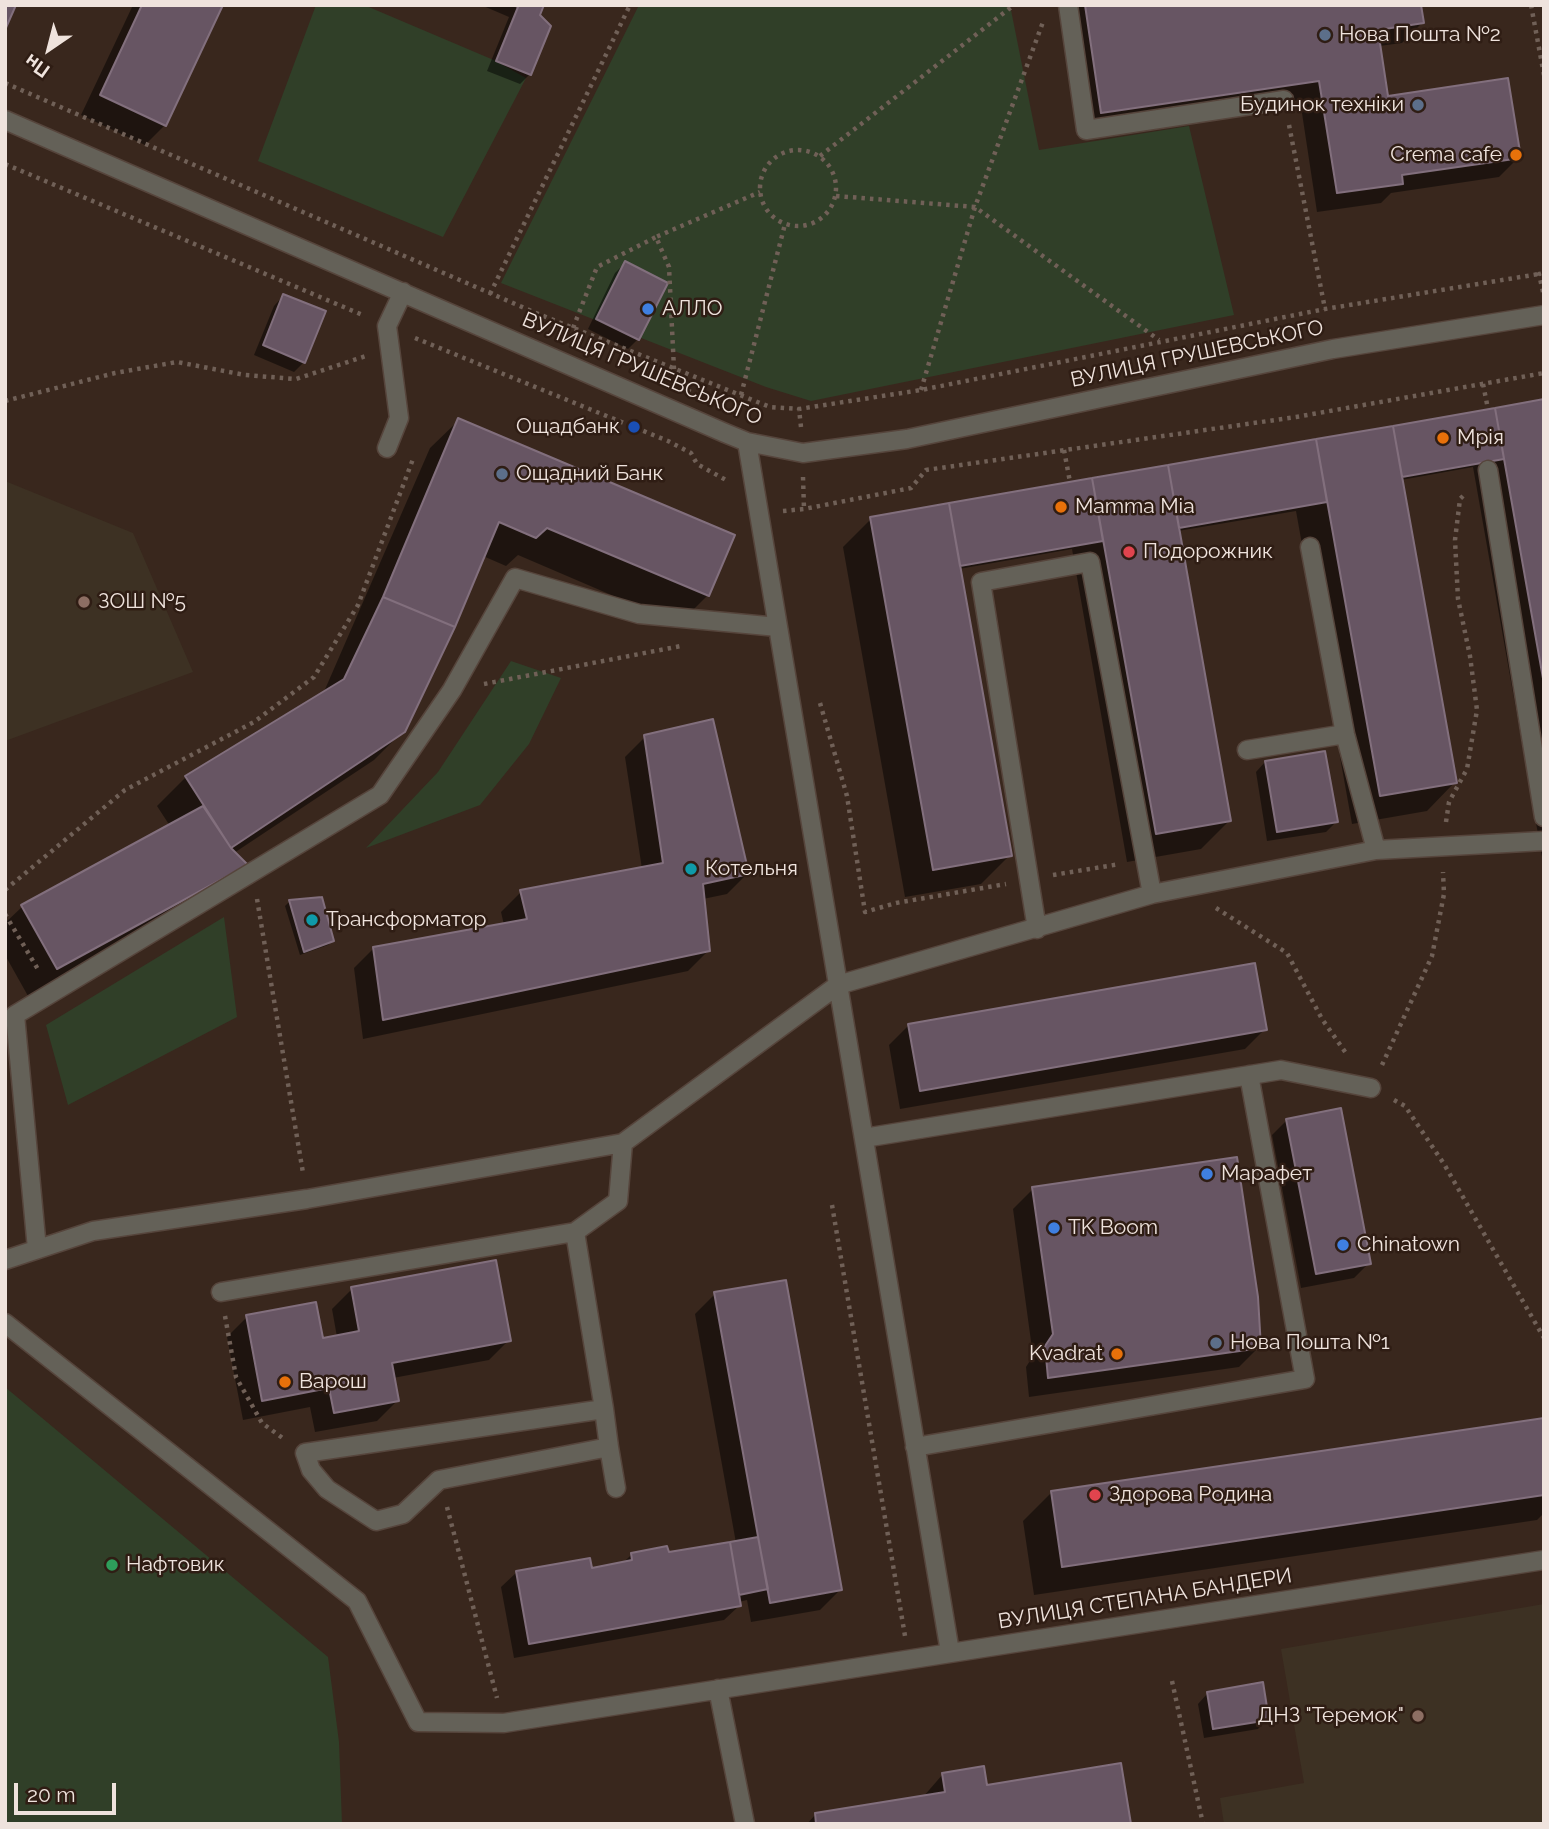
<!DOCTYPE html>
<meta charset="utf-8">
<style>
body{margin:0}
#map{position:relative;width:1549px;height:1829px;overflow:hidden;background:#39271d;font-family:Raleway,sans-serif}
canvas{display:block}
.frame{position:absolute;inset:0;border:7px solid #efe3dd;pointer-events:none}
.north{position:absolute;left:14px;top:14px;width:70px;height:70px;-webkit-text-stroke:5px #2f1d14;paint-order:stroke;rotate:215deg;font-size:19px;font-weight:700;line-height:28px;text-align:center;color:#efe3dd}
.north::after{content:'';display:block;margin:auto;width:24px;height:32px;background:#efe3dd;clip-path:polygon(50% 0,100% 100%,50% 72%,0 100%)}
.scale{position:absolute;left:14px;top:1783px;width:102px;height:32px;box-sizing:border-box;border:4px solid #efe3dd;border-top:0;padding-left:9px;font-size:21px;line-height:24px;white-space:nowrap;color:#efe3dd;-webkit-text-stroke:5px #2f1d14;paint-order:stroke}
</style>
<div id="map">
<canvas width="1549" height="1829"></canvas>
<div class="frame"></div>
<div class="north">Пн</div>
<div class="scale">20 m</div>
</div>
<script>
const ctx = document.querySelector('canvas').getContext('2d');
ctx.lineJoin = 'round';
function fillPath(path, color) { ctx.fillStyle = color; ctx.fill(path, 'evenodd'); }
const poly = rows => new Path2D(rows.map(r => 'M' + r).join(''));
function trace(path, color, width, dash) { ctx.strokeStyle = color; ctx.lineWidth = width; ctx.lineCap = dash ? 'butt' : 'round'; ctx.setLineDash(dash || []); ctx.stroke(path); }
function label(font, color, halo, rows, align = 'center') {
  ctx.font = font + ' Raleway,sans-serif'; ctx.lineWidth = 5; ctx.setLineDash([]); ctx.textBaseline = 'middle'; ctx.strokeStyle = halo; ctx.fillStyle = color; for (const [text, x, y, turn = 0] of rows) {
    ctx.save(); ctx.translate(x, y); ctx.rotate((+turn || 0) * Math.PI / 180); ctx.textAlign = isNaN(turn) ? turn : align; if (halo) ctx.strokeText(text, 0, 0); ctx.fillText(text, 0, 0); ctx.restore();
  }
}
const education = poly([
 [5,481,133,533,193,672,5,741],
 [1544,1604,1544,1824,1224,1824,1220,1798,1304,1783,1281,1649]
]);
const green = poly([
 [316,5,364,5,496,61,526,78,443,237,258,161],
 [639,5,1010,5,1039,150,1189,126,1234,315,811,401,766,387,501,283],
 [511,661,561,678,529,744,480,805,366,848,438,772],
 [224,917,237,1017,68,1105,46,1025],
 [5,1387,328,1657,339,1742,342,1824,5,1824]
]);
const shadow = poly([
 [133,5,221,5,165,125,145,145,81,115],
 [481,5,542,5,530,74,520,84,487,71,509,17],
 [1062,5,1419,5,1422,23,1402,43,1379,46,1387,98,1519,157,1499,177,1391,193,1381,203,1317,212,1300,100,1082,132],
 [625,263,638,339,628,349,588,329,615,273],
 [283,296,304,362,294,372,254,355,274,306],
 [1544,401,1544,868,1473,467,1401,480,1455,782,1427,811,1352,824,1296,511,1178,531,1229,821,1201,849,1127,862,1072,549,959,569,1010,855,981,884,905,897,843,547,871,519],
 [459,420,708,595,679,624,518,555,506,566,483,556,403,731,374,760,234,853,246,865,218,893,28,996,5,955,5,923,23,906,170,826,157,806,186,777,323,694,430,448],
 [645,737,747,874,727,894,703,899,708,951,688,971,363,1039,354,968,374,948,504,925,501,912,521,892,642,869,625,757],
 [1265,762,1336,822,1326,832,1267,841,1256,772],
 [290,901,333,941,328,945,300,955,285,906],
 [908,1026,1265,1029,1245,1049,900,1109,889,1045],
 [1287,1120,1369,1263,1354,1278,1301,1288,1272,1135],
 [1033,1189,1259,1347,1239,1367,1029,1397,1026,1367,1033,1356,1013,1209],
 [352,1289,509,1340,489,1360,393,1378,397,1401,377,1421,315,1432,310,1407,243,1420,227,1337,247,1317,321,1340,337,1337,332,1309],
 [715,1294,840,1590,820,1610,751,1622,747,1600,739,1602,740,1605,724,1620,514,1658,501,1587,517,1572,590,1570,622,1564,632,1554,668,1554,736,1543,695,1314],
 [1544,1419,1544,1513,1537,1520,1034,1595,1023,1521,1051,1493],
 [1207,1694,1267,1719,1258,1729,1204,1738,1198,1704],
 [943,1774,1129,1824,807,1824,815,1815,923,1797]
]);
const building = poly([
 [5,5,16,5,5,30,5,5],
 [142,5,223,5,166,126,100,95,142,5],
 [514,5,544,5,540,15,551,26,531,75,496,61,518,7,514,5],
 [1085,5,1421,5,1424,23,1378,30,1388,96,1508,78,1521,158,1402,175,1403,184,1337,193,1319,81,1101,113,1085,5],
 [625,261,668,283,639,340,596,319,625,261],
 [283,294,326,311,305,363,263,345,283,294],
 [1544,399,1544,684,1495,408,1544,399],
 [1495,408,1504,459,1402,477,1393,426,1495,408],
 [458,418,735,535,709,596,547,528,536,538,499,522,455,627,383,597,458,418],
 [1393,426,1457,783,1380,796,1316,439,1393,426],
 [1316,439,1327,502,1179,528,1168,465,1316,439],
 [1168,465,1231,821,1156,834,1092,478,1168,465],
 [1092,478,1103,541,960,566,949,503,1092,478],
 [949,503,1012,856,933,870,870,517,949,503],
 [383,597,455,627,405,732,231,848,185,776,344,679,383,597],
 [713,719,749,874,703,884,710,951,383,1020,373,947,527,919,520,890,663,863,644,735,713,719],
 [1325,751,1338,822,1277,832,1265,761,1325,751],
 [203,806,231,848,248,865,57,969,21,905,203,806],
 [322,897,334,941,304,952,289,900,322,897],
 [1255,963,1267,1030,920,1091,908,1024,1255,963],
 [1341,1108,1371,1264,1316,1274,1286,1119,1341,1108],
 [1237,1157,1258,1297,1261,1348,1048,1378,1045,1346,1053,1334,1032,1187,1237,1157],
 [496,1260,511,1341,392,1363,399,1401,334,1413,329,1388,262,1401,246,1315,316,1302,323,1338,359,1331,351,1287,496,1260],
 [786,1280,842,1590,770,1603,714,1292,786,1280],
 [1544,1418,1544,1495,1062,1567,1051,1491,1544,1418],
 [758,1537,768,1589,739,1595,730,1542,758,1537],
 [730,1542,741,1606,529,1644,516,1571,590,1558,592,1568,632,1560,631,1553,667,1546,669,1552,730,1542],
 [1263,1682,1269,1720,1213,1729,1207,1692,1263,1682],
 [1121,1763,1131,1824,816,1824,815,1813,945,1792,942,1773,984,1766,987,1785,1121,1763]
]);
const path = poly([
 [1531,5,1544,75],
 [5,83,536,313,770,407,799,409],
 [1289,125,1325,309],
 '760 188a38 38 0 1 1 76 0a38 38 0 1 1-76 0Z',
 [820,156,1014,5],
 [5,164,365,316],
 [836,196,975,207,1159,340],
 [1543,292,1539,274,1544,273],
 [490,294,630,5],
 [573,328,597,267,656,237],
 [415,338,668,441,691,453,697,464,726,480],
 [674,369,669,267,656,237,760,192],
 [1483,384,1488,409],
 [921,390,975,207,1043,22],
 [688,392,695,377],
 [741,395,785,224],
 [5,401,115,373,177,362,245,375,296,379,366,356],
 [801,427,799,409,921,390,1325,309,1539,274],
 [1064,450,1070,482],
 [803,477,804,509],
 [783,511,804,509,911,488,926,470,1296,417,1544,373],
 [484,684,681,646],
 [820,703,847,796,865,912,896,903,1006,884],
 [1446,822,1449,802,1467,769,1477,710,1470,656,1458,599,1455,540,1460,499,1465,494],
 [1053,875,1120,864],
 [5,890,125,790,254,722,314,677,358,605,413,459],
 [257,899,303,1173],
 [1216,908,1287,953,1322,1019,1348,1056],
 [5,914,39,971],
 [1382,1065,1432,956,1444,894,1443,872],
 [1394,1100,1405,1106,1444,1164,1544,1338],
 [832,1205,905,1636],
 [225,1316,236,1377,262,1423,284,1439],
 [447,1507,497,1698],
 [1172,1681,1203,1824]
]);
const minor = poly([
 [1068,5,1086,130,1284,100],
 [5,120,725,433,747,442,803,453,907,439,1333,349,1544,315],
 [747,442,950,1652],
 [387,448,399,418,387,326,403,292],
 [1488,470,1544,817],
 [1310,547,1345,734,1376,850],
 [1247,750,1345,734],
 [1037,929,981,582,1090,562,1152,894],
 [864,1138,1281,1070,1371,1088],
 [575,1232,604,1409,305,1453,311,1470,327,1489,376,1521,403,1514,439,1480,609,1447,616,1488],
 [37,1249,15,1015,380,795,452,690,515,578,639,614,778,627],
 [5,1260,93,1231,307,1199,623,1143],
 [221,1292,575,1232,618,1201,623,1143,838,985,1152,894,1376,850,1544,841],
 [5,1323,357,1601,418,1722,504,1723,1544,1560],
 [604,1409,609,1447],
 [915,1447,1305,1379,1249,1075],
 [718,1689,745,1824]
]);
const markers = [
 [1325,35,7,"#5c6f8a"],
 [1418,105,7,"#5c6f8a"],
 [1516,155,7,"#e8710a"],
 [648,309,7,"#3f7fe0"],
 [634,427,7,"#1a4fb4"],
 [1443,438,7,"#e8710a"],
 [502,474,7,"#5c6f8a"],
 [1061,507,7,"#e8710a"],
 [1129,552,7,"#e0444e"],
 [84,602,7,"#8d6e63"],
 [691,869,7,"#0f9aa8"],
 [312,920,7,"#0f9aa8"],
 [1207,1174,7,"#3f7fe0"],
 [1054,1228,7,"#3f7fe0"],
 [1343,1245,7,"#3f7fe0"],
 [1216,1343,7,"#5c6f8a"],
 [1117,1354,7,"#e8710a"],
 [285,1382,7,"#e8710a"],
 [1095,1495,7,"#e0444e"],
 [112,1565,7,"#2e9e5b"],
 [1418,1716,7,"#8d6e63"]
];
const poiNames = [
 ["Нова Пошта №2",1339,35],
 ["Будинок техніки",1404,105,"right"],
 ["Crema cafe",1502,155,"right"],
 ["АЛЛО",662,309],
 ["Ощадбанк",620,427,"right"],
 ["Мрія",1457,438],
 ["Ощадний Банк",516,474],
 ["Mamma Mia",1075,507],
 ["Подорожник",1143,552],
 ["ЗОШ №5",98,602],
 ["Котельня",705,869],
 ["Трансформатор",326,920],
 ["Марафет",1221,1174],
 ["TK Boom",1068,1228],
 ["Chinatown",1357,1245],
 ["Нова Пошта №1",1230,1343],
 ["Kvadrat",1103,1354,"right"],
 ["Варош",299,1382],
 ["Здорова Родина",1109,1495],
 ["Нафтовик",126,1565],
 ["ДНЗ \"Теремок\"",1404,1716,"right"]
];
const streetNames = [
 ["ВУЛИЦЯ ГРУШЕВСЬКОГО",1197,354,-12],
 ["ВУЛИЦЯ ГРУШЕВСЬКОГО",642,369,23],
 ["ВУЛИЦЯ СТЕПАНА БАНДЕРИ",1145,1599,-9]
];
fillPath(education, '#3d3123');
fillPath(green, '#303f28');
fillPath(shadow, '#0007');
fillPath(building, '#675563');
trace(building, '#826f7d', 2);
trace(minor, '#56453c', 21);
trace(path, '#706057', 4.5, [3.5, 5]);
trace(minor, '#646158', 18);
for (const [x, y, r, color] of markers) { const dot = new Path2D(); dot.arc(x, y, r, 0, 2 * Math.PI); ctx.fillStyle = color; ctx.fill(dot); trace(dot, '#2f1d14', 2.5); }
label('21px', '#efe3dd', '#2f1d14', poiNames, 'left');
label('21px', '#efe3dd', '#2f1d14', streetNames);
</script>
